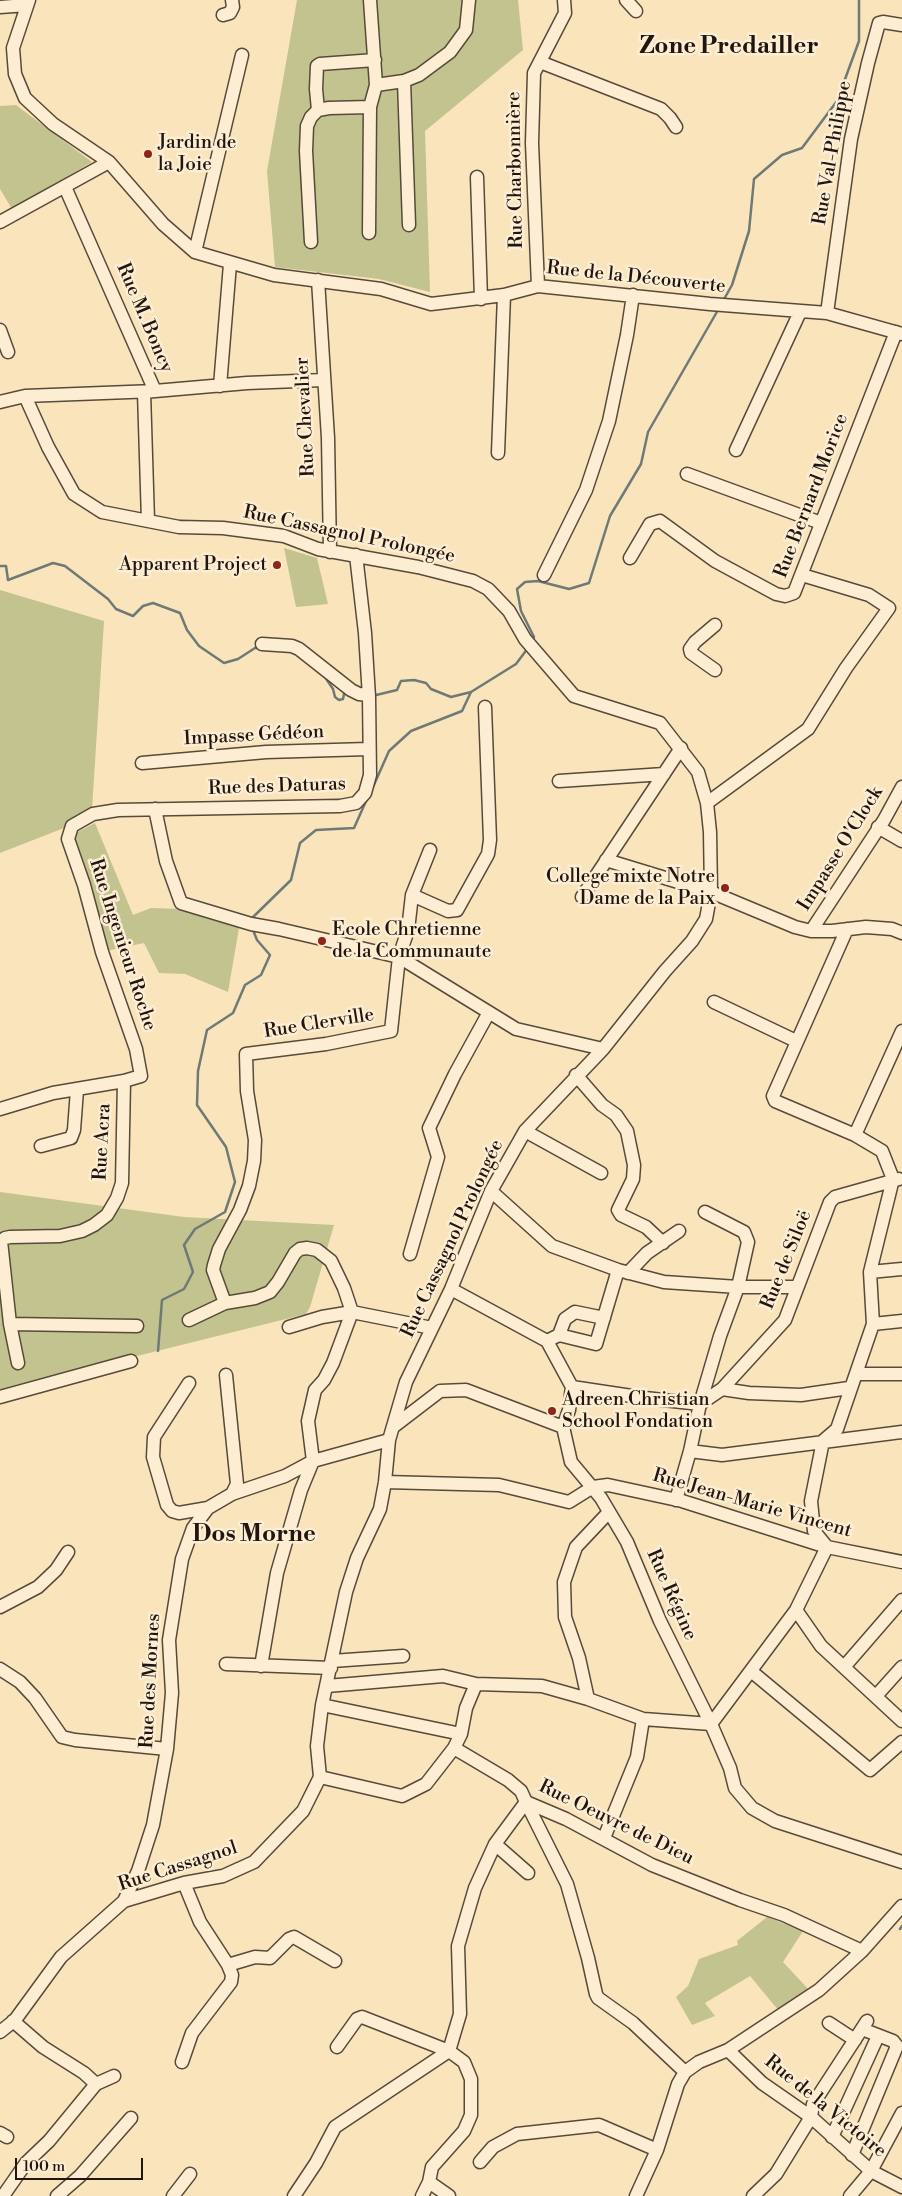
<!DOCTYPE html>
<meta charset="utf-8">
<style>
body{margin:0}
#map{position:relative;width:902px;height:2196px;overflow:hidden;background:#fae4bc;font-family:"Libre Bodoni",serif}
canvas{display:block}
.scale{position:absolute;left:15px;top:2158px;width:128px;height:22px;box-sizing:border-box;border:2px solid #21160f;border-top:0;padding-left:6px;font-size:15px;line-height:18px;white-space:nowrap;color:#21160f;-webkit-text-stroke:4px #fcedd3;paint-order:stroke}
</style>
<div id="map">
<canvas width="902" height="2196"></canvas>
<div class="scale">100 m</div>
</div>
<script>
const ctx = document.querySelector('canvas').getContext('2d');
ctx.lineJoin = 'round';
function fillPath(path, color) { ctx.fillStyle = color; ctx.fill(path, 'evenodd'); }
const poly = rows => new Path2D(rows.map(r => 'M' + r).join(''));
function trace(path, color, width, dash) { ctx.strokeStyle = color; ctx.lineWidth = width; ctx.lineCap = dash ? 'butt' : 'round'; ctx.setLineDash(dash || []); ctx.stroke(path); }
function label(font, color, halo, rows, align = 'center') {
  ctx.font = font + ' "Libre Bodoni",serif'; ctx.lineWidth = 5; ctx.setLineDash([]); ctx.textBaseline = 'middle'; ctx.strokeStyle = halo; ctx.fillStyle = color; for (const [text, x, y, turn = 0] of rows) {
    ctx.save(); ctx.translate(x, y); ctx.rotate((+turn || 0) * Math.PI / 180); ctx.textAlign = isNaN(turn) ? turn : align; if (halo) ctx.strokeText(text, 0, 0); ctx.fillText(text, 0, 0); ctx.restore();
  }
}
const green = poly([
 [297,0,518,0,523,50,425,131,430,292,379,279,275,267,267,171],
 [16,105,92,162,12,209,0,189,0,106],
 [284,548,317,558,328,604,296,607],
 [0,590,104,621,92,809,64,828,0,853],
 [95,823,133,915,151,908,184,909,239,928,228,992,185,974,159,973,144,943,106,951,70,836],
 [0,1192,184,1217,334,1225,310,1307,306,1314,0,1390],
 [767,1917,803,1931,783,1962,810,1991,779,2011,750,1976,705,2003,715,2016,692,2025,676,1997,688,1986,699,1959,738,1945,737,1941]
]);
const stream = poly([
 [723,301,732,285,749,231,754,179,782,155,802,148,837,101,859,41,859,0],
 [0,566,6,566,8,580,53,563,65,566,108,599,116,609,133,616,143,606,153,603,180,613,187,630,199,646,224,663,238,659,255,648,259,648],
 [532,641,534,637,521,611,517,589,525,582,538,581,569,589,589,583,610,516,641,464,648,432,718,310],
 [325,677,333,689,335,697,339,700,343,699,344,694,347,692],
 [372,696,397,690,401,681,414,680,426,683,431,689,451,697,471,692,516,664,528,648],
 [373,787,389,751,411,731,462,711,471,692],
 [250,920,291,880,300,843,316,830,354,828,367,799],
 [158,1351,162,1300,184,1289,193,1272,184,1245,195,1229,225,1212,235,1182,226,1147,197,1105,198,1071,207,1030,233,1013,245,985,261,975,270,955,257,940,253,930],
 [900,1929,902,1926]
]);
const minor = poly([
 [29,0,13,48,15,74,25,98,53,124,109,162,163,224,195,252,274,275,381,289,431,304,504,295,538,286,710,304,827,313,902,334],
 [626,0,636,11],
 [0,7,27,5],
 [223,15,230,13,233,7,232,0],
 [540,62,661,109,670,118,676,127],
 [404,81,409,225],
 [376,85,404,81,419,75,450,52,466,30,469,0],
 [318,110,316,89,317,66,320,64,375,60],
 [477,177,481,299],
 [65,187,155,391,144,392,148,521],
 [0,222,109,162],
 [369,233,370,107,376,85,370,0],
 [311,242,306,151,307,126,311,117,318,110,329,108,370,107],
 [195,252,242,55],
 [318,280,328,438,330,552],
 [538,286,532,143,534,73,565,13,564,0],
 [827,313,851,139,868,63,879,23,883,22,902,25],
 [0,330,8,352],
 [220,386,230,264],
 [25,396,48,447,74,494,102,512,179,527,223,528,284,536,318,549,418,567,473,581,488,589,509,611,525,639,574,696,660,723,698,772,707,803,710,832,711,892,706,919,692,941,665,971,603,1049,525,1131,491,1191,451,1289,406,1382,389,1440,385,1482,380,1509,357,1558,346,1592,322,1705,317,1746,320,1777],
 [0,402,25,396,155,391,247,383,323,380],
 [736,450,800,312],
 [498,453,504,295],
 [687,474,821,523],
 [630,558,650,524,660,521,715,561,776,594,785,596,794,593,896,332],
 [544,575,586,490,609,421,627,335,633,295],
 [262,644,292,646,299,649,351,690,359,694,369,695],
 [715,670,691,653,690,649,695,642,715,625],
 [142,763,266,752,368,749],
 [559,781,664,774],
 [707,803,808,729,846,668,889,608,869,595,802,575],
 [155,809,166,861,181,903,251,924,279,929,399,957,516,1029,603,1049],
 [878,827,902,841],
 [606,860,711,892,795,927,811,931,832,931,866,927,892,929,902,933],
 [412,895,448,911,457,910,488,854,490,840,485,707],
 [582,897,681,748],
 [811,931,884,820,902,787],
 [714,1002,796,1041],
 [576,1075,602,1105,616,1115,627,1131,634,1165,633,1179,618,1210,621,1215,646,1227,663,1243],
 [0,1109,53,1093,124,1081,141,1076,136,1049,102,952,84,885,68,839,72,826,93,814,118,810,340,806,356,803,365,793,370,775,369,697,365,633,356,555],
 [525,1131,601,1173],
 [855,1135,902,1031],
 [41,1146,71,1138,74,1130,77,1090],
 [491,1191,552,1246,618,1270,664,1282,738,1287,796,1287],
 [410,1254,438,1157,429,1128,455,1074,488,1014],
 [870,1272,902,1269],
 [628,1273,647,1253,679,1231],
 [451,1289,547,1341,572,1387,569,1410,563,1427],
 [225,1303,213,1270,214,1265,219,1249,240,1210,249,1186,254,1161,255,1140,247,1091,246,1054,326,1044,391,1031,399,957,408,930,412,895,430,850],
 [189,1320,225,1303,255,1298,270,1292,278,1282,295,1253,300,1249,307,1248,317,1250,331,1261,344,1288,352,1312,333,1363,324,1380,315,1390,308,1421,313,1461,301,1490,277,1573,261,1666],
 [10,1324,137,1326],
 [873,1324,902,1321],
 [289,1327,322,1317,352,1312,432,1328],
 [559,1335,565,1319,575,1312,604,1318],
 [547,1341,559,1335,596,1344,618,1270],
 [18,1363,10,1324,1,1241,5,1238,10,1237,60,1236,82,1231,94,1225,107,1215,117,1198,122,1183,124,1081],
 [856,1374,902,1374],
 [226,1375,237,1484,232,1494],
 [189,1383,154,1437,153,1457,167,1505,172,1511,179,1513,208,1508],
 [572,1387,645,1398,700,1404],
 [722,1389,749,1393,801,1395,849,1388],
 [0,1397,131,1361],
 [700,1404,722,1389,785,1320,830,1202,835,1197,899,1179],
 [393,1427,440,1391,466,1390,563,1427,571,1462,601,1498,627,1542,660,1621,711,1724,730,1768,735,1788,752,1808,775,1821,902,1862],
 [690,1451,722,1455,902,1432],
 [385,1482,499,1485,569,1502,593,1487,608,1485,682,1501,827,1547,902,1562],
 [676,1500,690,1451,700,1404,720,1336,738,1287,748,1242,744,1232,705,1212],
 [0,1607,38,1587,56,1570,68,1552],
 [796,1610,821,1646,902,1721],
 [332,1661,403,1656],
 [226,1664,331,1668],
 [844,1667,902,1600],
 [0,1669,20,1682,35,1698,62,1737,75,1740,167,1749],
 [751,1671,870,1770,902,1742],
 [327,1686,443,1676,476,1684],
 [876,1696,902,1667],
 [588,1699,579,1658,565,1617,564,1582,576,1547,609,1512],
 [322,1705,461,1734],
 [454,1748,461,1734,466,1708,476,1684,542,1686,588,1699,643,1719,711,1724,796,1610,827,1547,814,1531,811,1501,823,1441,837,1429,873,1324,870,1272,893,1179,882,1151,855,1135,775,1101,773,1096,847,929],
 [320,1777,402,1796,426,1784,454,1748,508,1780,521,1791,526,1802,566,1819,652,1865,740,1900,784,1915,862,1951],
 [604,1838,637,1757,643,1719],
 [495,1844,528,1873],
 [124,1901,138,1871,153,1825,167,1749,172,1693,169,1640,182,1559,193,1528,208,1508,232,1494,285,1476,313,1461,389,1440],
 [228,1965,255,1957,270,1958,289,1939,294,1937,335,1961],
 [13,2021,43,2047,84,2073,96,2084],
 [829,2023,855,2040],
 [0,2032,15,2020,61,1957,124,1901,184,1883,223,1876,254,1862,303,1811,320,1777],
 [337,2047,357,2019,362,2017,449,2051,464,2062,471,2079,471,2115,464,2131,432,2167,429,2182,422,2196],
 [728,2050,762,2083,811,2117,871,2171,902,2187],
 [182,2062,192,2033,231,1982,232,1975,228,1965,200,1922,184,1883],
 [0,2133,7,2137],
 [832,2137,878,2036],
 [852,2155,897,2046,893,2041,862,2029],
 [480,2162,493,2147,517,2134,599,2125,657,2150],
 [429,2182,449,2196],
 [3,2196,26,2163,49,2141,96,2084,114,2076],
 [57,2196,80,2176,131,2118],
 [173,2196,190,2174],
 [294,2196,316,2163,335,2127,449,2051,460,2014,458,1946,475,1888,495,1844,526,1802,567,1884,588,1958,596,1994,598,1998,633,2023,685,2072],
 [636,2196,657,2150,678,2084,685,2072,699,2062,728,2050,819,1990,862,1951,902,1906],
 [753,2196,776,2174,811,2117,813,2104,867,2021],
 [850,2196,871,2171,902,2113]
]);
const markers = [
 [148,154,5,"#8f2418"],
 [277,565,5,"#8f2418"],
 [725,888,5,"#8f2418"],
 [322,941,5,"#8f2418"],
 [552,1411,5,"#8f2418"]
];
const poiNames = [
 ["Jardin de",158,143],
 ["la Joie",158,165],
 ["Apparent Project",267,565,"right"],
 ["College mixte Notre",715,877,"right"],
 ["Dame de la Paix",715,899,"right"],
 ["Ecole Chretienne",332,930],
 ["de la Communaute",332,952],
 ["Adreen Christian",562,1400],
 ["School Fondation",562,1422]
];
const streetNames = [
 ["Rue Val-Philippe",833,153,-80],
 ["Rue Charbonnière",516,170,-91],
 ["Rue de la Découverte",636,278,6],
 ["Rue M. Boncy",144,318,67],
 ["Rue Chevalier",306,417,-93],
 ["Rue Bernard Morice",812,496,-69],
 ["Rue Cassagnol Prolongée",349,535,12],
 ["Impasse Gédéon",254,736,-3],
 ["Rue des Daturas",277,787,-2],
 ["Impasse O'Clock",841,849,-58],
 ["Rue Ingenieur Roche",122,945,72],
 ["Rue Clerville",319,1024,-9],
 ["Rue Acra",103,1142,-87],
 ["Rue Cassagnol Prolongée",453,1239,-65],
 ["Rue de Siloë",787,1260,-68],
 ["Rue Jean-Marie Vincent",752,1504,16],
 ["Rue Régine",671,1595,66],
 ["Rue des Mornes",151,1681,-87],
 ["Rue Oeuvre de Dieu",616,1823,26],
 ["Rue Cassagnol",178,1867,-18],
 ["Rue de la Victoire",825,2107,39]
];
const districtNames = [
 ["Zone Predailler",729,47],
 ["Dos Morne",254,1535]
];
fillPath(green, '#c2c38e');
trace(stream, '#6e7a76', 2.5);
trace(minor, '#574a3a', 15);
trace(minor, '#fcedd3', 12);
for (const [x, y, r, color] of markers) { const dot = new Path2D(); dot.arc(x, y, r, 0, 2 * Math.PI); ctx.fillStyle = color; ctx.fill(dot); trace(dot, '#fcedd3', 2); }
label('19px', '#21160f', '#fcedd3', poiNames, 'left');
label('19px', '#21160f', '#fcedd3', streetNames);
label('bold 24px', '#21160f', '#fcedd3', districtNames);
</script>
